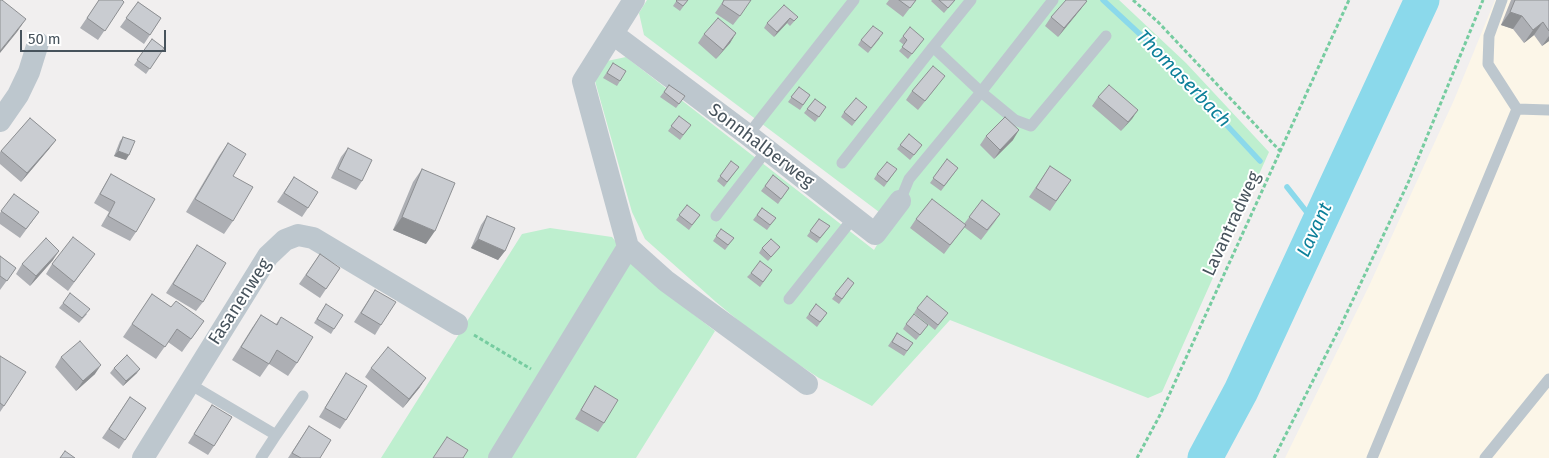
<!DOCTYPE html>
<style>
body{margin:0}
#map{position:relative;width:1549px;height:458px;overflow:hidden;background:#f1efef;font-family:"Fira Sans",sans-serif}
canvas{display:block}
.scale{position:absolute;left:20px;top:30px;width:146px;height:22px;box-sizing:border-box;border:2px solid #47535c;border-top:0;padding-left:6px;font-size:15px;line-height:18px;white-space:nowrap;color:#47535c;-webkit-text-stroke:4px #fff;paint-order:stroke}
</style>
<div id="map">
<canvas width="1549" height="458"></canvas>
<div class="scale">50 m</div>
</div>
<script>
const ctx = document.querySelector('canvas').getContext('2d');
ctx.lineJoin = 'round';
function fillPath(path, color) { ctx.fillStyle = color; ctx.fill(path, 'evenodd'); }
const poly = rows => new Path2D(rows.map(r => 'M' + r).join(''));
function trace(path, color, width, dash) { ctx.strokeStyle = color; ctx.lineWidth = width; ctx.lineCap = dash ? 'butt' : 'round'; ctx.setLineDash(dash || []); ctx.stroke(path); }
function label(font, color, halo, rows, align = 'center') {
  ctx.font = font + ' "Fira Sans",sans-serif'; ctx.lineWidth = 4; ctx.setLineDash([]); ctx.textBaseline = 'middle'; ctx.strokeStyle = halo; ctx.fillStyle = color; for (const [text, x, y, turn = 0] of rows) {
    ctx.save(); ctx.translate(x, y); ctx.rotate((+turn || 0) * Math.PI / 180); ctx.textAlign = isNaN(turn) ? turn : align; if (halo) ctx.strokeText(text, 0, 0); ctx.fillText(text, 0, 0); ctx.restore();
  }
}
const commercial = poly([
 [1495,0,1549,0,1549,458,1285,458,1369,286,1454,100]
]);
const green = poly([
 [647,0,1119,0,1186,63,1269,152,1162,392,1148,398,950,320,872,406,819,378,763,341,716,302,645,239,632,212,595,81,607,61,626,57,874,250,891,221,644,35,639,13],
 [550,228,612,237,643,275,715,331,636,458,381,458,522,234]
]);
const stream = poly([
 [1103,0,1157,50,1260,161],
 [1287,187,1317,225]
]);
const river = poly([
 [1205,458,1241,391,1422,0]
]);
const path = poly([
 [1133,0,1158,22,1281,152],
 [474,335,531,369],
 [1137,458,1160,415,1349,0],
 [1274,458,1342,323,1408,183,1483,0]
]);
const lane = poly([
 [1053,0,981,92,1015,120,1031,126,1106,36],
 [1502,0,1489,36,1488,64,1517,109],
 [748,135,854,0],
 [842,163,933,47],
 [900,201,909,179,981,92,933,47,971,0],
 [716,216,767,150],
 [789,299,854,217],
 [188,383,276,435,303,396],
 [261,458,276,435],
 [1372,458,1517,109,1549,110],
 [1485,458,1549,379]
]);
const street = poly([
 [613,34,748,135,875,234,900,201],
 [0,121,18,95,29,72,38,43],
 [628,247,666,281,807,384],
 [143,458,268,256,285,240,298,235,313,238,457,324],
 [499,458,628,247,583,81,634,0]
]);
const wall = poly([
 [99,0,124,2,98,40,80,28],
 [677,0,688,0,680,11,673,6],
 [724,0,740,16,733,25,715,13],
 [889,0,916,0,903,17,886,4],
 [932,0,955,0,944,13,931,1],
 [1511,0,1549,0,1549,41,1542,46,1534,35,1524,43,1513,29,1501,25],
 [1087,1,1080,10,1058,37,1045,26,1051,17],
 [138,2,161,18,144,44,120,27],
 [798,17,790,26,787,23,774,37,764,28,767,23],
 [736,33,730,43,716,59,698,43,704,34],
 [903,36,924,39,908,59,899,51,904,45,899,41],
 [880,38,868,53,858,45,861,40],
 [152,39,164,48,146,74,134,65],
 [613,63,620,81,617,86,603,78],
 [669,85,685,96,676,108,660,97],
 [938,85,918,110,906,100,912,91],
 [799,87,810,95,800,110,788,102],
 [1098,97,1138,110,1121,131,1092,106],
 [815,99,826,107,815,122,804,113],
 [844,112,863,112,852,126,841,117],
 [679,116,691,125,680,140,668,131],
 [30,118,56,140,49,149,21,182,0,164,0,152],
 [909,134,922,145,910,160,897,149],
 [986,136,1013,140,994,159,980,145],
 [123,137,126,160,114,156,120,141],
 [228,143,233,176,233,221,224,234,186,212,219,156],
 [348,148,362,181,356,190,331,178,341,157],
 [947,159,958,168,941,191,930,183],
 [731,161,739,167,724,187,717,181],
 [1050,166,1071,180,1050,211,1029,197],
 [422,169,426,244,393,230,413,182],
 [897,169,884,187,874,179,877,174],
 [111,174,136,232,130,241,101,226,109,212,94,203,105,184],
 [773,175,789,188,778,204,761,191],
 [294,177,308,208,302,217,277,202],
 [14,194,39,212,20,238,0,224,0,213],
 [982,200,1000,214,994,223,981,240,964,227,944,254,910,228,916,219,964,224],
 [687,205,700,215,689,230,676,220],
 [762,208,776,218,767,230,753,220],
 [487,216,505,251,498,260,471,248,481,225],
 [819,219,830,226,817,243,807,236],
 [721,229,734,238,725,250,713,241],
 [197,245,203,302,196,311,166,293],
 [780,247,768,261,759,253,762,248],
 [95,254,68,291,46,274,52,264],
 [320,254,340,268,320,298,299,284],
 [0,256,16,268,0,290],
 [53,260,30,286,16,274,22,264],
 [772,270,760,287,747,277,751,273],
 [848,278,854,283,839,304,832,299],
 [375,290,381,325,375,335,354,322],
 [152,294,171,307,204,321,182,352,168,342,156,359,123,337],
 [63,303,87,314,79,323,59,308],
 [326,304,334,329,331,334,314,323],
 [816,304,827,313,817,327,806,318],
 [917,308,948,313,935,330,914,313],
 [261,315,276,324,281,317,297,363,288,376,269,364,260,377,232,360,252,328],
 [906,324,924,330,916,340,903,329],
 [897,333,913,343,904,356,888,346],
 [0,356,4,406,0,412],
 [61,357,95,374,76,391,55,367],
 [114,368,137,373,123,386,110,373],
 [371,368,420,387,403,408,365,377],
 [346,373,346,420,340,429,319,417],
 [595,386,604,423,598,432,575,419],
 [130,397,146,408,119,449,102,438],
 [212,405,214,446,208,455,188,443],
 [309,426,320,458,288,458,303,435]
]);
const shadedWall = poly([
 [1087,1,1080,10,1058,37,1064,28],
 [1510,12,1522,16,1513,29,1501,25],
 [790,18,787,23,774,37,777,32],
 [26,19,17,32,0,53,0,51],
 [1543,22,1534,35,1524,43,1533,30],
 [736,33,730,43,716,59,723,50],
 [1549,36,1549,41,1542,46],
 [1138,110,1132,119,1121,131,1128,122],
 [1019,130,1013,140,994,159,1000,150],
 [56,140,49,149,21,182,27,173],
 [118,151,129,155,126,160,114,156],
 [402,217,435,231,426,244,393,230],
 [478,239,505,251,498,260,471,248],
 [59,251,53,260,30,286,36,276],
 [101,365,95,374,76,391,83,381],
 [140,369,137,373,123,386,126,381],
 [426,378,420,387,403,408,409,399]
]);
const building = poly([
 [0,0,2,0,26,19,0,51,0,0],
 [99,0,122,0,124,2,105,31,87,18,99,0],
 [677,0,688,0,683,6,676,1,677,0],
 [724,0,751,0,740,16,722,4,724,0],
 [899,0,916,0,910,8,899,0],
 [939,0,955,0,948,8,939,0],
 [1066,0,1085,0,1087,1,1064,28,1051,17,1066,0],
 [1515,0,1549,0,1549,31,1543,22,1533,30,1522,16,1510,12,1515,0],
 [138,2,161,18,150,35,126,18,138,2],
 [784,5,798,17,794,21,790,18,777,32,767,23,784,5],
 [718,18,736,33,723,50,704,34,718,18],
 [873,26,883,33,871,48,861,40,873,26],
 [910,27,924,39,912,54,902,47,907,40,903,36,910,27],
 [152,39,164,48,150,69,137,60,152,39],
 [613,63,626,71,620,81,607,73,613,63],
 [933,66,945,76,925,101,912,91,933,66],
 [669,85,685,96,679,104,664,92,669,85],
 [1109,85,1138,110,1128,122,1098,97,1109,85],
 [799,87,810,95,803,105,791,97,799,87],
 [856,98,867,107,855,121,844,112,856,98],
 [815,99,826,107,819,117,807,109,815,99],
 [679,116,691,125,683,135,671,126,679,116],
 [1005,117,1019,130,1000,150,986,136,1005,117],
 [30,118,56,140,27,173,1,151,30,118],
 [909,134,922,145,914,155,900,145,909,134],
 [123,137,135,141,129,155,118,151,123,137],
 [228,143,246,154,233,176,253,187,233,221,195,199,228,143],
 [348,148,372,160,362,181,338,169,348,148],
 [947,159,958,168,944,186,933,178,947,159],
 [731,161,739,167,727,182,720,176,731,161],
 [887,162,897,169,887,182,877,174,887,162],
 [1050,166,1071,180,1056,201,1036,188,1050,166],
 [422,169,455,183,435,231,402,217,422,169],
 [111,174,155,199,136,232,108,216,115,202,100,194,111,174],
 [773,175,789,188,781,199,765,186,773,175],
 [294,177,318,192,308,208,284,193,294,177],
 [14,194,39,212,26,229,1,211,14,194],
 [932,199,966,225,950,245,916,219,932,199],
 [982,200,1000,214,987,230,969,217,982,200],
 [687,205,700,215,692,225,679,215,687,205],
 [762,208,776,218,770,225,757,215,762,208],
 [487,216,515,228,505,251,478,239,487,216],
 [819,219,830,226,820,238,810,231,819,219],
 [721,229,734,238,728,245,716,236,721,229],
 [73,237,95,254,74,282,52,264,73,237],
 [46,238,59,251,36,276,22,264,46,238],
 [771,239,780,247,771,257,762,248,771,239],
 [197,245,226,263,203,302,173,284,197,245],
 [320,254,340,268,326,289,306,275,320,254],
 [0,256,16,268,7,281,0,276,0,256],
 [760,261,772,270,763,282,751,273,760,261],
 [848,278,854,283,842,299,835,294,848,278],
 [375,290,396,302,381,325,361,313,375,290],
 [70,293,90,309,82,318,63,303,70,293],
 [152,294,171,307,176,301,204,321,191,339,177,329,165,347,132,324,152,294],
 [927,296,948,313,938,325,917,308,927,296],
 [326,304,343,315,334,329,317,319,326,304],
 [816,304,827,313,820,322,809,314,816,304],
 [914,314,928,325,920,335,906,324,914,314],
 [261,315,277,325,281,317,313,337,297,363,277,350,269,364,241,347,261,315],
 [897,333,913,343,907,351,892,342,897,333],
 [80,341,101,365,83,381,61,357,80,341],
 [388,347,426,378,409,399,371,368,388,347],
 [127,355,140,369,126,381,114,368,127,355],
 [0,356,26,372,4,406,0,403,0,356],
 [346,373,367,386,346,420,325,408,346,373],
 [595,386,618,400,604,423,581,410,595,386],
 [130,397,146,408,125,440,109,429,130,397],
 [212,405,232,417,214,446,194,434,212,405],
 [309,426,331,440,320,458,301,458,292,453,309,426],
 [447,437,468,450,463,458,433,458,447,437],
 [65,451,75,458,60,458,65,451]
]);
const streetNames = [
 ["Sonnhalberweg",761,146,37],
 ["Lavantradweg",1232,224,-65],
 ["Fasanenweg",240,302,-57]
];
const waterNames = [
 ["Thomaserbach",1183,79,46],
 ["Lavant",1315,230,-65]
];
fillPath(commercial, '#fcf6e8');
fillPath(green, '#beefcf');
trace(stream, '#8bd9eb', 5.5);
trace(river, '#8bd9eb', 35);
trace(path, '#76cca0', 3, [4, 2.5]);
trace(lane, '#bdc7ce', 11);
trace(street, '#bdc7ce', 22);
fillPath(wall, '#adafb4');
fillPath(shadedWall, '#8d8f92');
fillPath(building, '#c9ccd1');
trace(building, '#8d8f92', 1);
label('18px', '#47535c', '#fff', streetNames);
label('italic 19px', '#0d809a', '#fff', waterNames);
</script>
